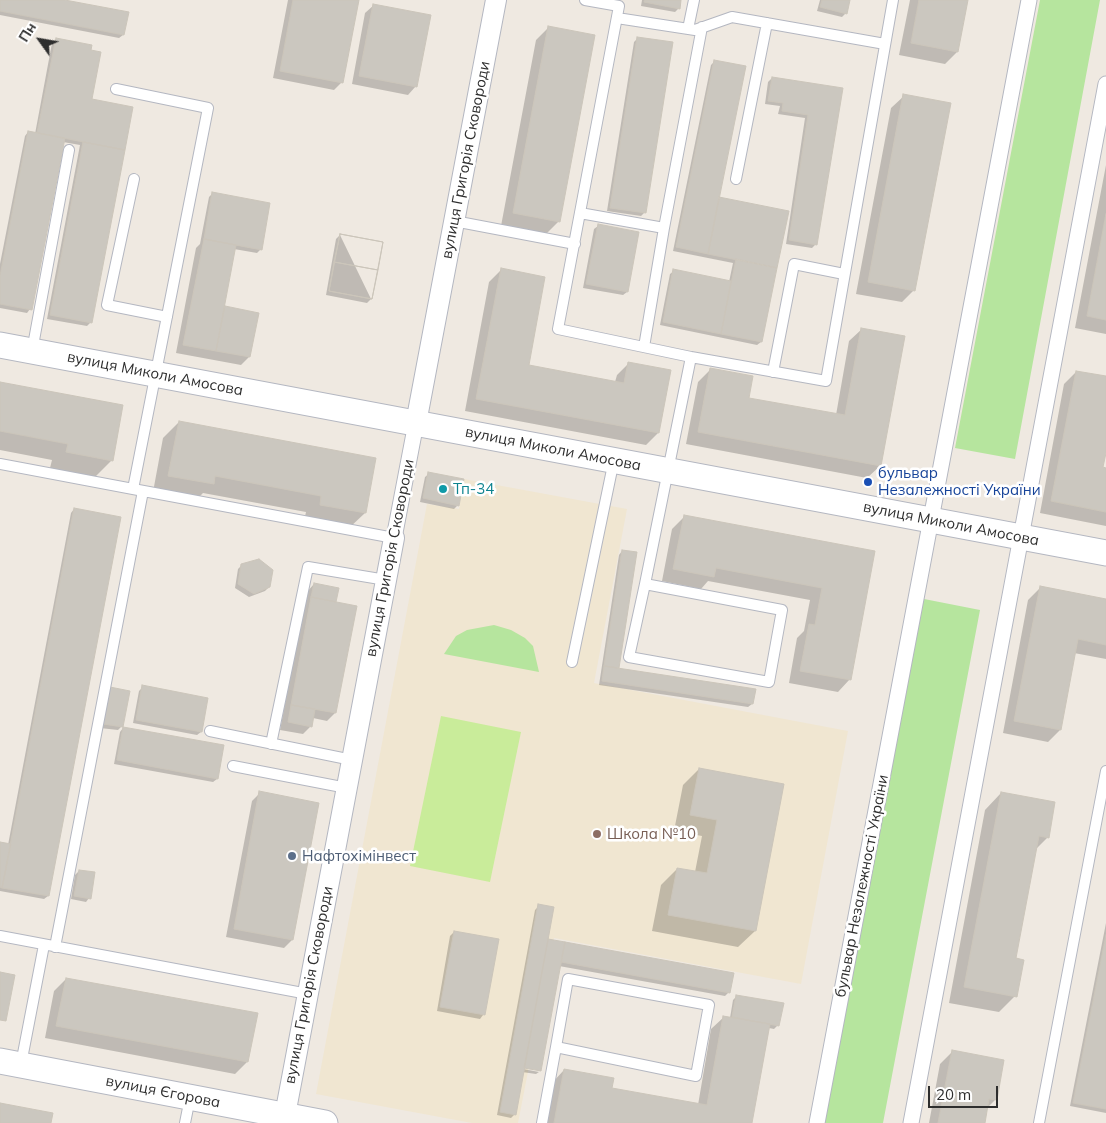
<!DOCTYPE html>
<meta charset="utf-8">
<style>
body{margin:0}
#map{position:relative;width:1106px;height:1123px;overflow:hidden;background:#efe9e1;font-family:Mulish,sans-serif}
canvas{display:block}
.north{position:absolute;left:15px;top:15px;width:50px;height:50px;-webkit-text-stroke:4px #fff;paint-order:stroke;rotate:302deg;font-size:14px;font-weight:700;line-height:20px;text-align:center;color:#2e2e2e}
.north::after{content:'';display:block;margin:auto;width:18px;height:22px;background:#2e2e2e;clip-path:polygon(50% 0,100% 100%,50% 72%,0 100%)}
.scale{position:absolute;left:928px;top:1086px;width:70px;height:22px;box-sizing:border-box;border:2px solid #2e2e2e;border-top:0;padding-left:6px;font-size:15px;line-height:18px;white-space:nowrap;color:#2e2e2e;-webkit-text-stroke:4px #fff;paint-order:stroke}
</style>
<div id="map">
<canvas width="1106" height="1123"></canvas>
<div class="north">Пн</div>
<div class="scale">20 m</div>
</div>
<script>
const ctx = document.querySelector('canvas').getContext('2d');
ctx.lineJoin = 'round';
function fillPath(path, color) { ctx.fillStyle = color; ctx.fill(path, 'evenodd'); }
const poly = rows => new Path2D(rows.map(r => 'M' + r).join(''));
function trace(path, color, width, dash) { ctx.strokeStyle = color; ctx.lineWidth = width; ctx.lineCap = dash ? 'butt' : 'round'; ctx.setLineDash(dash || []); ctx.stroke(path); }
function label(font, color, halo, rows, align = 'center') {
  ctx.font = font + ' Mulish,sans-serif'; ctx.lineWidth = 5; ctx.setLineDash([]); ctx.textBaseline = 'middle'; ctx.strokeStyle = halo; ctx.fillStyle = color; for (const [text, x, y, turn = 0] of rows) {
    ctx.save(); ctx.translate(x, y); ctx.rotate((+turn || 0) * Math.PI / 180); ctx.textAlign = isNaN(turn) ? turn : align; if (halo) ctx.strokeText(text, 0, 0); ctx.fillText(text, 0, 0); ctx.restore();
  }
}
const education = poly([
 [464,479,627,509,594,683,848,731,801,984,554,938,518,1123,472,1123,316,1094,427,504,459,509]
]);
const green = poly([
 [1040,0,1100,0,1015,459,955,448],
 [919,598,980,610,883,1123,821,1123],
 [494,625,511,630,525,638,533,646,539,672,444,654,456,636,467,630]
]);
const pitch = poly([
 [441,716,521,732,490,882,410,866]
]);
const shadow = poly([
 [0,0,59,0,123,35,119,38,0,15],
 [288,0,358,0,342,82,334,90,273,78],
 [642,0,680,0,678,9,675,12,641,6],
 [820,0,849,0,846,13,842,17,817,11],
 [910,0,967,0,957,52,945,64,899,55],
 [374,5,416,86,408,95,352,84,365,13],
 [549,27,559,221,546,234,501,226,536,40],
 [638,38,644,213,641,216,607,211,634,42],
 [56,39,90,100,132,108,91,322,87,326,47,319,80,145,63,142,30,309,27,313,0,308,0,264,25,136,28,132,35,134,52,43],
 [715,61,718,198,761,342,757,345,660,325,670,274,674,271,729,282,733,263,673,251,711,65],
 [772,78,841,89,816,244,812,248,786,244,805,118,778,114,780,106,765,104,768,82],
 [904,96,914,290,902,302,856,294,891,108],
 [1106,165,1106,334,1075,328],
 [213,193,261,249,257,253,234,249,223,307,258,314,249,357,241,365,176,353,196,248,200,244,209,197],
 [598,226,627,292,623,295,583,288,594,229],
 [340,235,371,299,367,303,326,295,336,239],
 [501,270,527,366,615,382,617,375,629,363,658,433,646,445,465,411,489,282],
 [862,329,880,466,867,478,686,444,698,382,710,370,748,399,836,415,849,341],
 [1076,372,1106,378,1106,446,1102,468,1106,469,1106,526,1040,513,1064,384],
 [0,384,112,460,95,477,50,468,52,460,0,450],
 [179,422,375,459,365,513,348,529,304,521,306,512,203,493,196,500,153,492,163,438],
 [429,474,458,505,454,509,420,502,425,477],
 [74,509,48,896,44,899,0,891,0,843,8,845,71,513],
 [684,517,874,552,850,679,838,692,789,683,797,638,804,631,810,600,708,581,701,589,662,581,672,529],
 [622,551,635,553,617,669,752,704,748,707,599,685,619,555],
 [242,565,269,587,265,591,249,597,235,588,238,569],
 [314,584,335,603,335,713,327,721,313,718,311,726,303,734,280,730,306,593],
 [1040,588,1106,600,1106,659,1074,653,1060,730,1048,742,1003,733,1028,600],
 [143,687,201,732,197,735,133,723,139,691],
 [106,692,122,726,118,730,100,728],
 [123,728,217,779,213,782,114,764,120,732],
 [699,769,782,785,755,931,738,947,652,931,661,885,677,869,695,872,702,836,674,831,683,785],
 [260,793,318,804,292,940,284,948,226,937,252,801],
 [1001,793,1048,837,1035,850,1014,959,1015,996,999,1012,949,1003,985,810],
 [79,871,89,898,86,902,71,899,75,875],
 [539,906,546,940,729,992,725,996,559,966,540,1070,518,1066,518,1068,539,1072,536,1074,522,1072,515,1114,511,1118,497,1115,535,910],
 [1106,923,1106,1113,1070,1106],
 [454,932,497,940,483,1015,480,1019,437,1011,450,936],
 [66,979,247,1062,235,1074,45,1038,54,991],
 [737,996,778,1025,774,1029,769,1028,751,1123,544,1123,552,1083,564,1070,610,1089,698,1105,711,1029,724,1017,730,1018,733,1000],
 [952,1052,996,1099,986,1109,983,1123,929,1123,940,1064]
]);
const building = poly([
 [0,0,65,0,129,12,124,35,0,11,0,0],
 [293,0,359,0,343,83,280,71,293,0],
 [645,0,681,0,680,9,644,2,645,0],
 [822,0,850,0,847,14,820,7,822,0],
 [919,0,968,0,958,52,911,43,919,0],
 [373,4,431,15,417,87,359,76,373,4],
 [548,26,595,35,560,222,513,213,548,26],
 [637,37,673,42,646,213,610,208,637,37],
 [56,38,92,45,91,50,101,52,92,99,133,107,125,150,37,133,56,38],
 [714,60,746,66,708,254,676,247,714,60],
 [772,77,843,88,817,245,789,240,808,115,782,111,783,103,768,101,772,77],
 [903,94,951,103,915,291,868,282,903,94],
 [28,131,65,138,32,310,0,304,0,276,28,131],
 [83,142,125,150,92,323,50,315,83,142],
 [212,192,270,203,262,250,204,239,212,192],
 [719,197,789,211,777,268,708,254,719,197],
 [1106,214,1106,320,1087,316,1106,214],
 [598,224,639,232,628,292,586,284,598,224],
 [340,234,383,242,378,270,334,262,340,234],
 [340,234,383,242,372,299,329,291,340,234],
 [204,239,236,245,216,351,183,345,204,239],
 [736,259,777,268,762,342,721,334,736,259],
 [334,262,378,270,372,299,329,291,334,262],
 [501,268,545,277,529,365,624,383,628,362,671,370,659,433,476,399,501,268],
 [673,269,731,281,721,334,663,322,673,269],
 [225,306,259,313,250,357,216,351,225,306],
 [861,328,905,336,881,466,698,432,710,368,753,376,749,398,845,415,861,328],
 [1076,371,1106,376,1106,453,1103,467,1106,468,1106,512,1051,501,1076,371],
 [0,382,123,405,113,461,66,452,68,444,0,431,0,382],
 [179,421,376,458,366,513,320,505,321,496,215,476,214,484,168,476,179,421],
 [428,472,464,479,459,506,423,498,428,472],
 [74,508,121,517,49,896,2,888,74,508],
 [684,515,875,551,851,680,800,671,809,624,815,625,822,588,716,568,714,577,673,569,684,515],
 [622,550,637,552,619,668,604,666,622,550],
 [259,559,273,570,270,587,254,594,238,584,241,564,259,559],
 [314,583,339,588,336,602,311,597,314,583],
 [1040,586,1106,599,1106,645,1078,639,1061,730,1014,721,1040,586],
 [311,597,357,606,336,713,291,705,311,597],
 [604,666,756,689,753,704,602,681,604,666],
 [142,685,208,698,202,732,136,720,142,685],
 [110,687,130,691,123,727,103,724,110,687],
 [291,705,315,709,312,727,288,722,291,705],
 [123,727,224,745,218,779,117,760,123,727],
 [699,768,784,784,756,931,668,915,677,868,707,873,717,820,690,815,699,768],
 [259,791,319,803,293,940,234,929,259,791],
 [1001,792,1055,802,1049,838,1039,836,1016,958,1024,960,1017,997,964,987,1001,792],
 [0,842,11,844,2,888,0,887,0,842],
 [79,870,95,872,91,899,74,896,79,870],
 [538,904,554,907,516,1115,500,1112,538,904],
 [454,931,499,939,485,1015,440,1007,454,931],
 [1106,935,1106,1109,1073,1103,1106,935],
 [548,939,565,942,541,1071,524,1068,548,939],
 [565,942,734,973,730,993,561,962,565,942],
 [0,972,15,975,6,1021,0,1020,0,972],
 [66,978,258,1013,248,1062,56,1026,66,978],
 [736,995,784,1003,779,1026,732,1017,736,995],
 [723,1016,770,1024,752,1123,554,1123,564,1069,614,1078,612,1088,707,1105,723,1016],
 [952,1050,1004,1060,997,1100,989,1099,985,1123,938,1123,952,1050],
 [0,1103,53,1113,51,1123,0,1123,0,1103]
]);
const service = poly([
 [585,0,619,6,558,329,691,357,645,584,782,610,769,682,629,657,645,584],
 [617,18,695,30,732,17,885,44],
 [688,29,694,0],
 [116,89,208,108,133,489,394,538],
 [134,179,107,305,167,317],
 [736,179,767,23],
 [580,213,664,228,644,347],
 [454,221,575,244],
 [664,228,702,27],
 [32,351,69,150],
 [691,357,826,381,893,0],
 [773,372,794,264,844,274],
 [0,464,133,489],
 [572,662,614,460],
 [210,731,352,760],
 [271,744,308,567,386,580],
 [233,766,347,788],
 [0,936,308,994],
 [55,947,143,491],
 [21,1064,44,945],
 [185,1123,190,1098],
 [542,1123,556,1047,568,979,709,1005,696,1076,556,1047],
 [1039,1123,1106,771]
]);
const pedestrian = poly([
 [394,538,416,423],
 [817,1123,1029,0],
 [911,1123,1106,84]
]);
const minor = poly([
 [416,423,496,0],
 [285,1115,394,538]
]);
const tertiary = poly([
 [0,345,1106,553],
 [0,1061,325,1123]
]);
const markers = [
 [868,482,5,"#1a4fb4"],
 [443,489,5,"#0f9aa8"],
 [597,834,5,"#8d6e63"],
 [292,856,5,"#5c6f8a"]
];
const streetNames = [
 ["вулиця Григорія Сковороди",466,160,-79],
 ["вулиця Миколи Амосова",155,374,11],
 ["вулиця Миколи Амосова",553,449,11],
 ["вулиця Миколи Амосова",951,524,11],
 ["вулиця Григорія Сковороди",390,558,-79],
 ["бульвар Незалежності України",862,886,-79],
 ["вулиця Григорія Сковороди",309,985,-79],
 ["вулиця Єгорова",163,1092,11]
];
const transitNames = [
 ["бульвар",878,473],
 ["Незалежності України",878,490]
];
const cultureNames = [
 ["Тп-34",453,489]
];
const educationNames = [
 ["Школа №10",607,834]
];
const serviceNames = [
 ["Нафтохімінвест",302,856]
];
fillPath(education, '#f0e6d1');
fillPath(green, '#b6e59e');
fillPath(pitch, '#c9ec9a');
fillPath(shadow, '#0003');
fillPath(building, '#cbc7bf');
trace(building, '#cbc5ba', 1);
trace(service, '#b4b7c1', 12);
trace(pedestrian, '#b4b7c1', 17);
trace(minor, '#b4b7c1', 22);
trace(tertiary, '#b4b7c1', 27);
trace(service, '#fff', 10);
trace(pedestrian, '#fff', 15);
trace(minor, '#fff', 20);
trace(tertiary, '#fff', 25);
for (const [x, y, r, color] of markers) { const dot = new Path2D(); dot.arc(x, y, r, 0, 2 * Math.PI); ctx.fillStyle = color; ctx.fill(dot); trace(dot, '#fff', 2); }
label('15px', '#2e2e2e', '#fff', streetNames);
label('15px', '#164399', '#fff', transitNames, 'left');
label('15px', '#0d838f', '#fff', cultureNames, 'left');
label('15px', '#785e54', '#fff', educationNames, 'left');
label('15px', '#4e5e75', '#fff', serviceNames, 'left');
</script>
